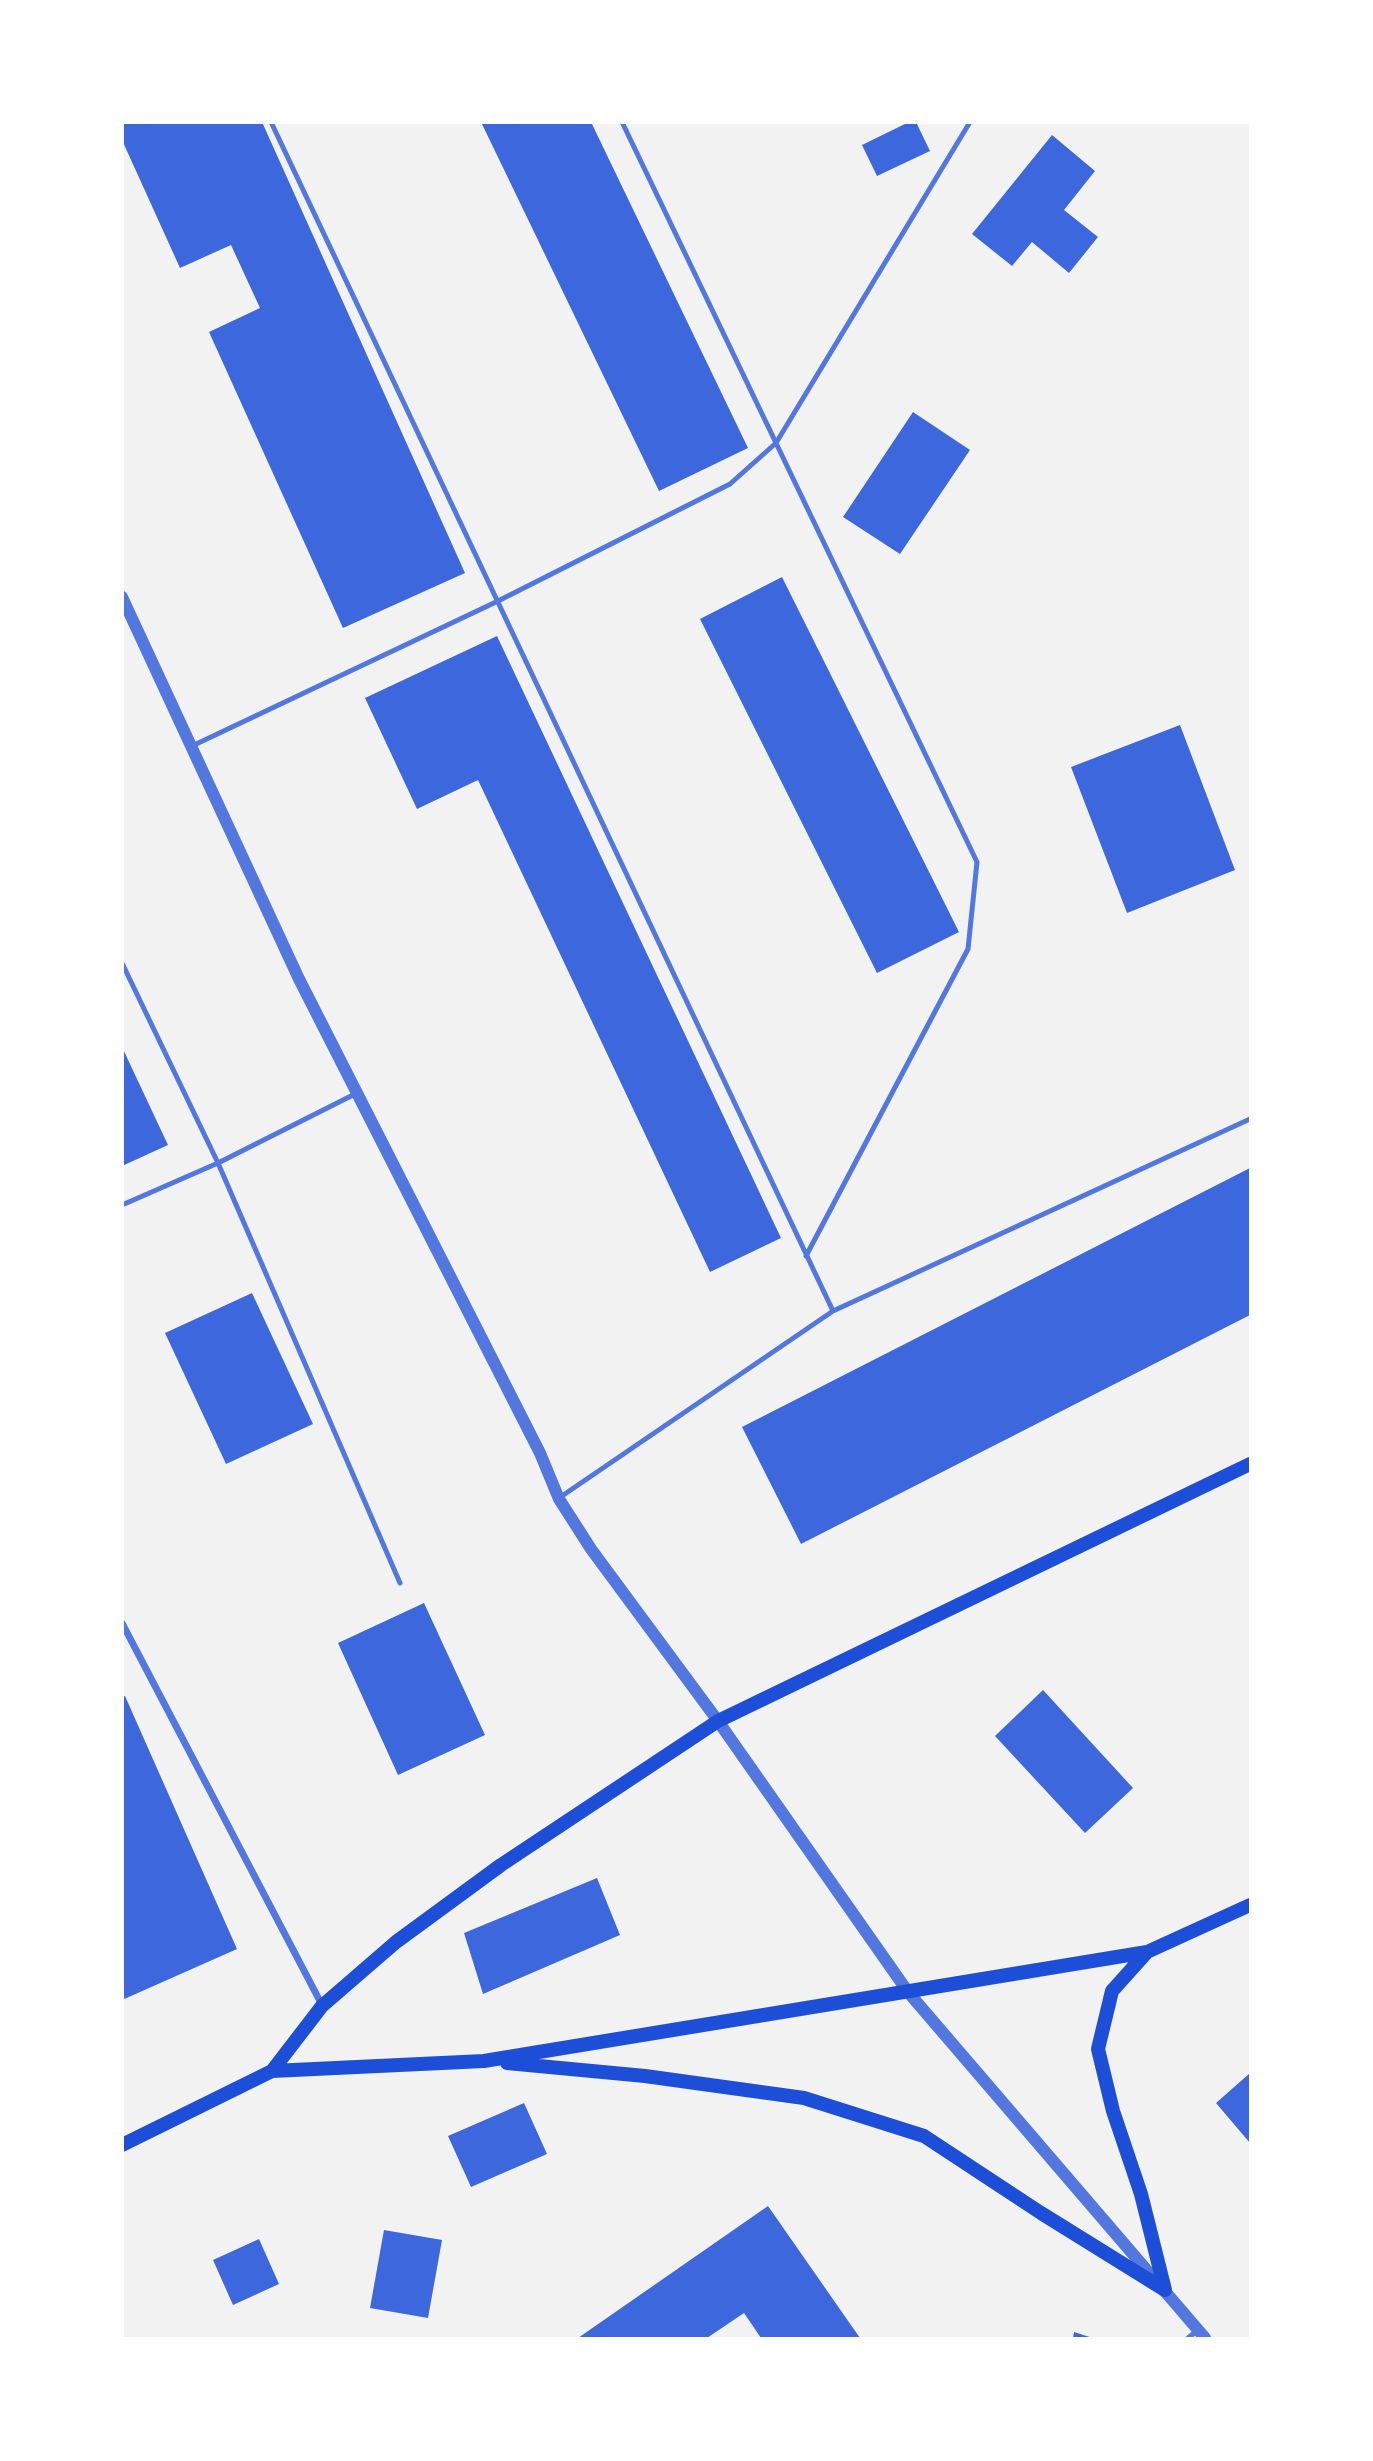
<!DOCTYPE html>
<style>
body{margin:0}
#map{position:relative;width:1373px;height:2461px;overflow:hidden;background:#f2f2f2;font-family:"Fira Sans",sans-serif}
canvas{display:block}
.frame{position:absolute;inset:0;border:124px solid #fff;pointer-events:none}
</style>
<div id="map">
<canvas width="1373" height="2461"></canvas>
<div class="frame"></div>
</div>
<script>
const ctx = document.querySelector('canvas').getContext('2d');
ctx.lineJoin = 'round';
function fillPath(path, color) { ctx.fillStyle = color; ctx.fill(path, 'evenodd'); }
const poly = rows => new Path2D(rows.map(r => 'M' + r).join(''));
function trace(path, color, width, dash) { ctx.strokeStyle = color; ctx.lineWidth = width; ctx.lineCap = dash ? 'butt' : 'round'; ctx.setLineDash(dash || []); ctx.stroke(path); }
const building = poly([
 [122,122,262,122,465,573,343,628,209,332,260,308,231,245,180,268,122,140],
 [481,122,591,122,748,448,659,491],
 [909,122,916,122,930,151,877,176,862,145],
 [1052,135,1095,171,1064,210,1098,237,1069,273,1032,242,1012,266,972,234],
 [913,412,970,450,900,554,843,517],
 [782,577,959,932,877,973,700,619],
 [497,636,781,1238,710,1272,478,780,417,809,365,698],
 [1180,725,1235,870,1127,913,1071,767],
 [122,1047,168,1145,122,1166],
 [1250,1168,1250,1315,801,1544,742,1427],
 [252,1293,313,1424,226,1464,165,1333],
 [424,1603,485,1735,398,1775,338,1643],
 [1043,1690,1133,1788,1085,1833,995,1736],
 [125,1696,237,1949,122,2000,122,1697],
 [597,1878,620,1935,483,1994,464,1933],
 [1250,2073,1250,2143,1216,2103],
 [524,2103,547,2154,471,2187,448,2136],
 [768,2206,860,2338,761,2338,744,2313,707,2338,578,2338],
 [384,2230,442,2240,428,2318,370,2308],
 [259,2239,279,2284,233,2305,213,2260],
 [1074,2332,1093,2338,1073,2338]
]);
const service = poly([
 [271,122,833,1311],
 [622,122,977,862,968,949,806,1256],
 [192,746,496,602,730,484,776,443,970,122],
 [122,963,218,1163,400,1583],
 [122,1205,218,1163,357,1093],
 [559,1498,833,1311,1250,1119],
 [1188,2338,1198,2330]
]);
const minor = poly([
 [122,1623,322,2005]
]);
const tertiary = poly([
 [122,597,299,979,540,1453,559,1499,591,1549,718,1721,908,1992,1205,2338]
]);
const secondary = poly([
 [1147,1952,1112,1991,1098,2049,1113,2111,1141,2194,1165,2290],
 [507,2063,645,2076,804,2098,924,2136,1041,2213,1165,2290],
 [272,2071,322,2006,396,1942,501,1865,718,1721,1250,1464],
 [122,2145,272,2071,484,2061,1147,1952,1250,1905]
]);
fillPath(building, '#3d67dc');
trace(service, '#5277de', 5);
trace(minor, '#5277de', 7);
trace(tertiary, '#5277de', 12);
trace(secondary, '#1d4ed8', 14);
</script>
